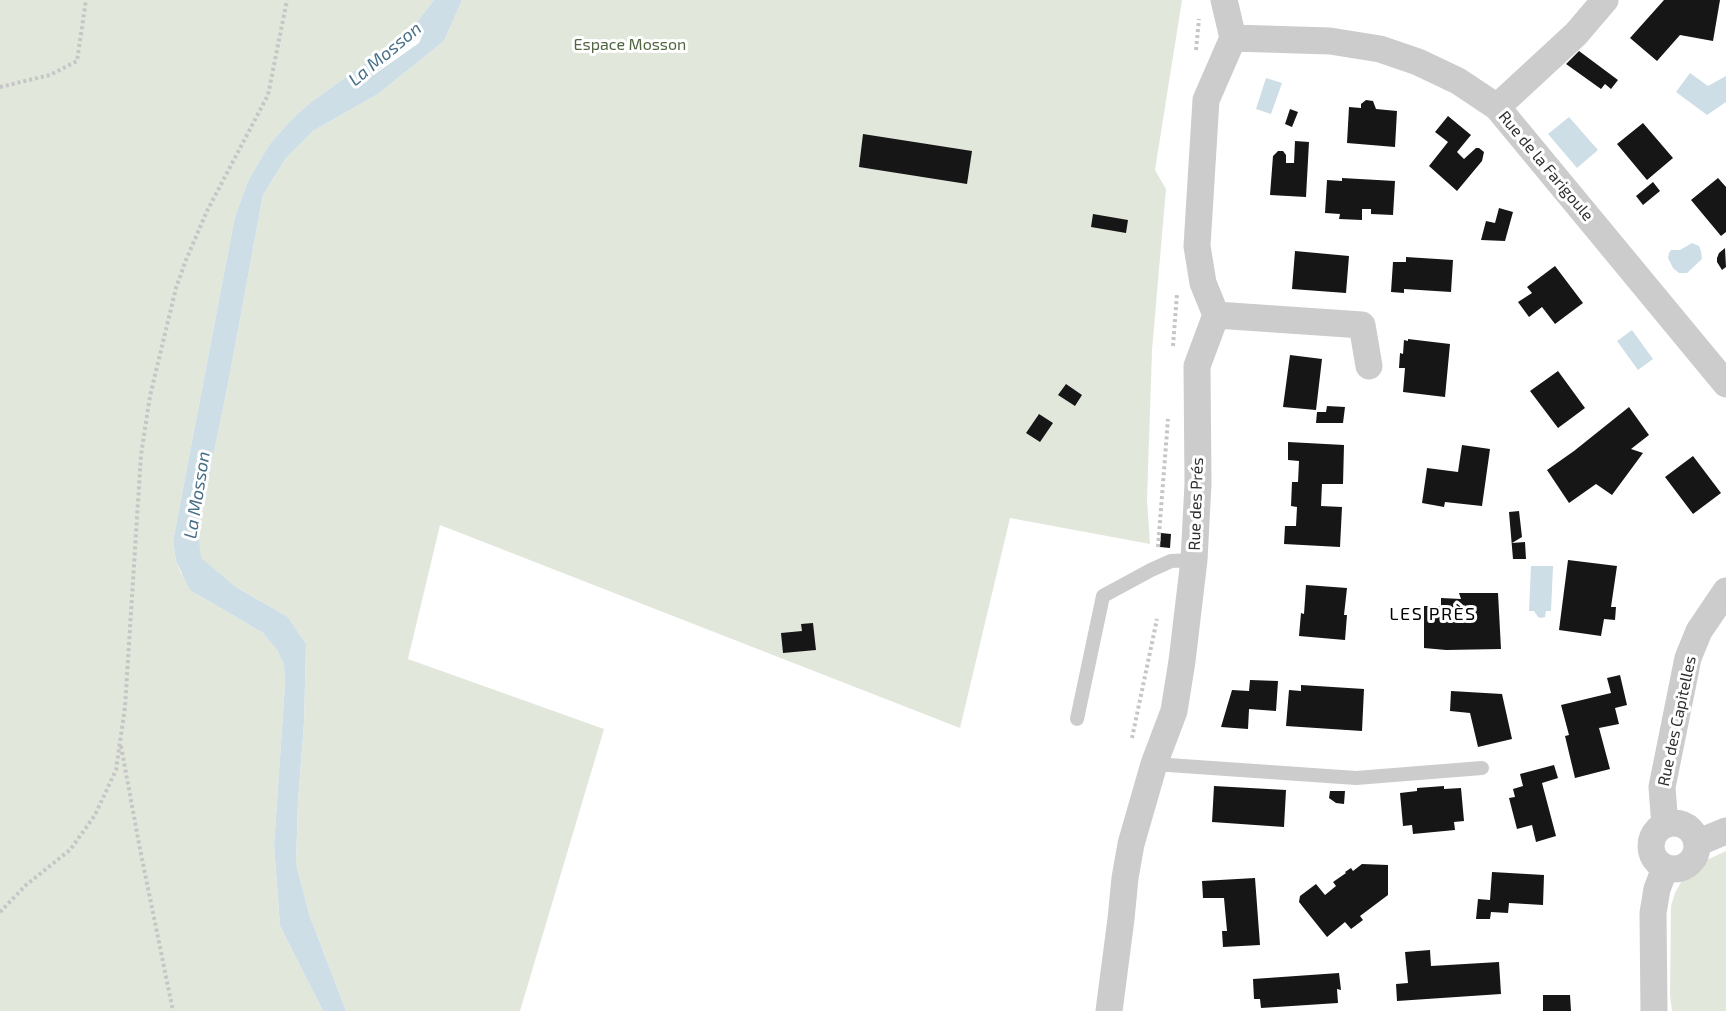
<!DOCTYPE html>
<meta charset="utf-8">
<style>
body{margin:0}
canvas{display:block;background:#fff}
</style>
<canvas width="1726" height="1011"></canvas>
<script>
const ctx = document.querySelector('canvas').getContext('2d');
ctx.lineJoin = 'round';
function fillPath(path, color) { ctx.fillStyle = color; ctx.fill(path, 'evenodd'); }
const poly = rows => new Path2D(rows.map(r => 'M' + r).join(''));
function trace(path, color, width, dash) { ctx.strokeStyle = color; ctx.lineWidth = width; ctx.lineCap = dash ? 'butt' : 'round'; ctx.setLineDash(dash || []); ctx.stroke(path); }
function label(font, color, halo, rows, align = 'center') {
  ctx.font = font + ' "Exo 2",sans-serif'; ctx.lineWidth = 6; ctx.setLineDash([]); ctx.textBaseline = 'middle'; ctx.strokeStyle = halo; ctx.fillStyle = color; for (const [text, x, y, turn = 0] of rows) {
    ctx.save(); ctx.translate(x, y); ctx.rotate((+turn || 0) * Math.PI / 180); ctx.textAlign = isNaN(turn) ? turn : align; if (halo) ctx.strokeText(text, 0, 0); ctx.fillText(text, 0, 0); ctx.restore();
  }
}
const green = poly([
 [0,0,434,0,416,23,394,42,310,103,291,120,269,145,249,179,235,216,173,541,176,561,181,573,200,596,263,633,277,650,284,665,285,684,274,845,280,926,323,1011,0,1011],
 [462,0,1182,0,1155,170,1166,189,1152,350,1147,500,1150,544,1010,518,960,728,440,525,408,659,604,729,520,1011,346,1011,309,914,296,863,298,801,304,723,306,644,288,617,236,587,200,558,198,531,229,379,263,195,286,158,313,131,378,94,444,41],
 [1726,851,1726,1011,1672,1011,1670,995,1671,906,1675,893,1684,877,1709,859]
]);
const water = poly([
 [434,0,462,0,444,41,378,94,313,131,286,158,263,195,229,379,198,531,201,558,236,587,288,617,306,644,304,723,298,801,296,863,309,914,346,1011,323,1011,280,926,274,845,285,684,284,665,277,650,263,633,190,590,176,561,173,541,235,216,249,179,269,145,291,120,310,103,394,42,416,23],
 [423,34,419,43,365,81],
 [1690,73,1708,86,1726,76,1726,102,1707,115,1676,92],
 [1266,78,1282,83,1271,114,1256,109],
 [1569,117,1598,150,1577,168,1548,134],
 [1692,243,1699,246,1701,251,1702,259,1687,273,1679,273,1673,268,1668,258,1669,253,1671,250,1680,250],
 [1632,330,1653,359,1638,370,1617,341],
 [1531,566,1553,566,1551,611,1546,611,1545,617,1541,618,1538,617,1534,611,1529,611]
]);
const building = poly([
 [1664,0,1720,0,1713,41,1680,35,1657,61,1630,38],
 [1579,51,1618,80,1611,89,1605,84,1601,89,1566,64],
 [1366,100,1373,101,1376,109,1397,111,1395,147,1347,143,1349,107,1361,108,1361,104],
 [1290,109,1298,112,1292,127,1285,124],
 [1448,116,1471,135,1457,152,1464,159,1476,148,1479,148,1484,152,1482,161,1457,191,1429,166,1448,142,1435,132],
 [1643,123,1673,158,1647,180,1617,144],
 [863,134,972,151,967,184,859,167],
 [1295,141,1309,142,1306,197,1270,195,1273,156,1278,151,1283,151,1286,155,1286,163,1294,163],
 [1342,178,1395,181,1393,215,1371,214,1371,209,1362,209,1362,220,1339,219,1340,214,1325,213,1327,180,1342,181],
 [1718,178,1726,187,1726,232,1721,236,1691,200],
 [1653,182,1660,191,1643,205,1636,196],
 [1499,208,1513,212,1505,241,1481,240,1486,221,1495,223],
 [1093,214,1128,220,1126,233,1091,227],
 [1725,248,1726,267,1722,270,1717,262,1717,258,1719,253],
 [1295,251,1349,256,1346,293,1292,289],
 [1406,257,1453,260,1451,292,1404,289,1404,293,1391,292,1393,262,1406,262],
 [1555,266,1583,303,1555,324,1542,307,1529,317,1518,302,1532,293,1527,287],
 [1408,339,1450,344,1445,397,1403,392,1405,368,1399,368,1400,353,1403,354,1404,340,1408,341],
 [1290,355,1322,359,1316,410,1283,407],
 [1558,371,1585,408,1558,428,1530,391],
 [1066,384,1082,395,1075,406,1058,395],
 [1327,406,1345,407,1343,423,1316,423,1317,412,1326,412],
 [1629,407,1649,435,1631,449,1643,453,1612,495,1596,484,1569,503,1547,470,1574,451],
 [1039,414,1053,423,1040,442,1026,433],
 [1288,442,1344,445,1343,484,1322,484,1321,506,1342,507,1340,547,1284,544,1285,526,1296,526,1297,507,1291,506,1292,482,1298,482,1299,461,1288,460],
 [1462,445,1490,449,1482,506,1445,502,1444,507,1422,503,1427,468,1458,472],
 [1693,456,1721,493,1693,514,1665,477],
 [1519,511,1522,537,1512,543,1525,542,1526,559,1513,559,1509,512],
 [1161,533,1171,534,1170,548,1160,547],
 [1568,560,1617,566,1611,607,1616,607,1615,620,1604,619,1601,636,1559,630],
 [1306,585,1347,588,1344,615,1347,615,1345,640,1299,636,1301,613,1304,614],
 [1459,593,1498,593,1501,649,1446,650,1424,648,1424,606,1441,606,1441,598,1461,599],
 [813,623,816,650,783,653,781,633,802,631,801,624],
 [1620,675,1627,705,1615,708,1619,724,1599,728,1610,769,1575,778,1565,736,1569,735,1561,705,1611,693,1607,678],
 [1250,680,1278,681,1276,711,1249,709,1248,729,1221,727,1232,690,1249,691],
 [1301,685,1364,689,1362,731,1286,726,1289,690,1301,691],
 [1451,691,1502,694,1512,739,1478,747,1470,713,1450,711],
 [1554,765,1558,778,1542,783,1556,836,1536,842,1532,825,1517,829,1509,798,1515,797,1513,789,1523,786,1520,774],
 [1214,786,1286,790,1284,827,1212,822],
 [1444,786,1444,789,1461,788,1464,821,1454,822,1455,830,1413,834,1412,825,1403,826,1400,793,1417,791,1417,788],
 [1330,791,1345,791,1344,804,1336,803,1329,798],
 [1362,864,1388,865,1388,895,1360,916,1363,920,1351,929,1345,922,1327,937,1299,902,1300,896,1316,884,1325,895,1336,886,1333,882,1346,873,1345,872,1351,868,1353,871],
 [1492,872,1544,875,1543,905,1509,903,1508,913,1491,912,1490,919,1476,919,1478,899,1490,900],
 [1255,878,1260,945,1223,947,1222,931,1227,931,1224,898,1203,898,1202,881],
 [1430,950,1431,966,1499,962,1501,994,1397,1001,1396,984,1408,983,1405,952],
 [1339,973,1341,990,1337,989,1338,1003,1261,1008,1260,999,1254,999,1253,979],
 [1543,995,1570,995,1571,1011,1543,1011]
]);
const path = poly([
 [1196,50,1199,19],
 [0,87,50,75,77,61,86,0],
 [1173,346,1177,294],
 [1158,547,1168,419],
 [1132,738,1157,619],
 [121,746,140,849,173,1011],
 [0,912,26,885,70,850,95,815,116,770,125,707,141,455,150,396,176,288,186,260,207,211,268,95,287,0]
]);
const lane = poly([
 [1077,719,1103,596,1151,570,1171,561,1194,560],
 [1154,764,1356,778,1482,768]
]);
const street = poly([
 [1233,38,1330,41,1380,49,1418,62,1458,81,1497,107,1726,384],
 [1497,107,1576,34,1605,0],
 [1216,315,1362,325,1369,366],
 '1651 846a23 23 0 1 1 46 0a23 23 0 1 1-46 0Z',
 [1667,824,1664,814,1662,787,1688,658,1699,631,1726,591],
 [1697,843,1726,831],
 [1109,1011,1121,919,1125,878,1131,844,1154,764,1174,711,1182,661,1194,560,1198,484,1197,366,1216,315,1203,283,1197,246,1206,100,1233,38,1224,0],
 [1654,1011,1653,913,1657,889,1665,868]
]);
const parkNames = [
 ["Espace Mosson",630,45]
];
const streetNames = [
 ["Rue de la Farigoule",1546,166,50],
 ["Rue des Prés",1196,504,-88],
 ["Rue des Capitelles",1677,721,-78]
];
const waterNames = [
 ["La Mosson",385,54,-40],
 ["La Mosson",197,495,-81]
];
const neighbourhoodNames = [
 ["LES PRÈS",1433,614]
];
fillPath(green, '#e2e7dc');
fillPath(water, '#cddee7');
fillPath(building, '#161616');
trace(path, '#c6c6c6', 4, [3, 3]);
trace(lane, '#ccc', 14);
trace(street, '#ccc', 27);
label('16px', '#536542', '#fff', parkNames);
label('16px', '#2f2f2f', '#fff', streetNames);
label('italic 18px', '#476f87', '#fff', waterNames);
ctx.letterSpacing = '1.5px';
label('18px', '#000', '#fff', neighbourhoodNames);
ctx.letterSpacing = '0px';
</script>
